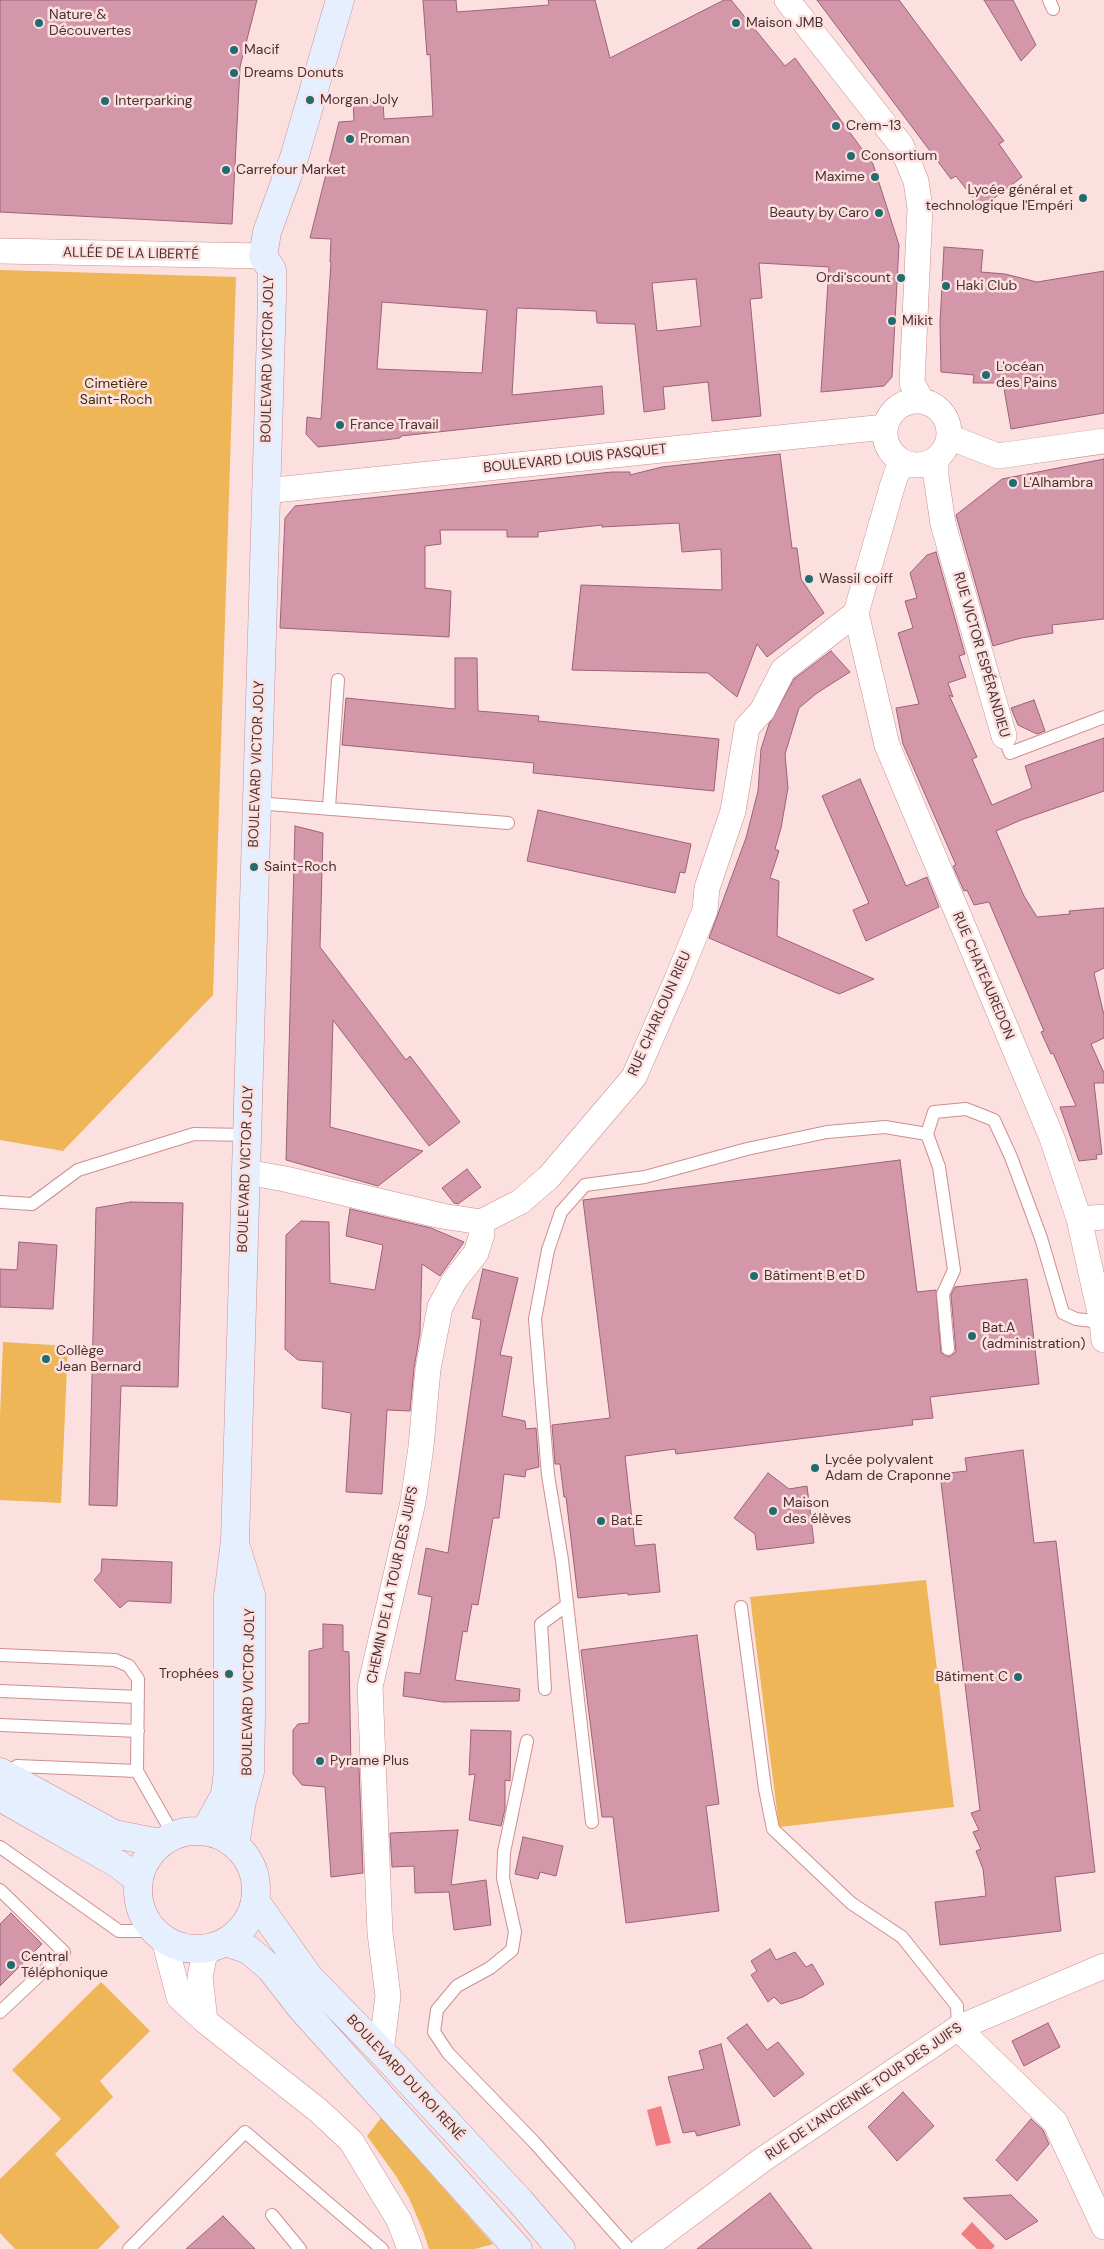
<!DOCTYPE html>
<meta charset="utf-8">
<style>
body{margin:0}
canvas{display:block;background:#fce0e0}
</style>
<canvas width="1104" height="2249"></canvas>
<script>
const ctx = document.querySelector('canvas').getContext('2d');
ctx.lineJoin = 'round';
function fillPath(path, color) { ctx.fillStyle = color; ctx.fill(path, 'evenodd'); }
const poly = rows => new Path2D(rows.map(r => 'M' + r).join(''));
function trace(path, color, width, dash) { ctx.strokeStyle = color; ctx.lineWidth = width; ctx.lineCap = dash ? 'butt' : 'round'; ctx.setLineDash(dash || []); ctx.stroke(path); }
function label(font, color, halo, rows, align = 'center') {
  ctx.font = font + ' "DM Sans",sans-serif'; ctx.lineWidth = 5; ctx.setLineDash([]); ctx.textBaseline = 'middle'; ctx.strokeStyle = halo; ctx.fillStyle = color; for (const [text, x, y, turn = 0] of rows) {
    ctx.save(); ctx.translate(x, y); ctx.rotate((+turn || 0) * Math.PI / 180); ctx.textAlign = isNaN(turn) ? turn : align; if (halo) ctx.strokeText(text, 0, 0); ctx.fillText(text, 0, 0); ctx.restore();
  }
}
const green = poly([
 [0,270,236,277,213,995,63,1151,0,1140],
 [3,1342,68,1346,61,1503,0,1500,0,1416],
 [926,1580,954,1807,779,1827,750,1597],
 [101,1982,150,2031,100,2081,113,2097,55,2154,120,2227,98,2249,15,2249,0,2233,0,2179,61,2119,12,2070],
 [381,2118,493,2244,475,2249,429,2249,423,2231,409,2198,396,2176,367,2136]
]);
const water = poly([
 [661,2106,671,2143,656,2146,647,2110],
 [972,2222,995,2246,992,2249,977,2249,961,2234]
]);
const building = poly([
 [0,0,257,0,240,67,232,224,0,212,0,0],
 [423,0,456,0,457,12,549,5,548,0,595,0,610,58,724,0,731,0,785,66,795,58,873,164,899,245,892,377,884,386,821,392,829,267,759,263,762,298,750,299,761,416,712,421,708,382,663,387,665,409,644,412,635,324,597,323,596,311,517,308,512,395,602,386,604,414,401,436,400,438,385,440,318,447,306,434,307,417,321,419,331,262,330,262,331,239,310,238,339,122,354,121,353,100,383,99,384,119,433,116,430,54,427,55,423,0],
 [696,279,701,326,657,331,652,283,696,279],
 [382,302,487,310,482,373,377,369,382,302],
 [817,0,899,0,1004,141,999,144,1022,177,981,208,956,176,951,179,817,0],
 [984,0,1013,0,1036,45,1021,61,984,0],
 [944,247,983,250,981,272,1005,274,1037,282,1104,271,1104,413,1011,429,1003,383,973,383,974,375,941,372,940,323,944,247],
 [780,454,792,548,797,548,801,579,824,613,767,657,757,644,737,697,708,673,572,670,581,585,722,590,721,549,682,552,679,523,602,527,602,525,538,532,538,537,507,537,507,530,440,530,441,544,425,546,425,588,451,591,449,637,280,628,285,518,295,506,612,472,630,472,630,475,662,467,780,454],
 [1104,459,1104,619,1052,625,1053,633,1021,638,993,646,956,515,1002,479,1104,459],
 [936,552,965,654,959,656,966,677,948,683,953,697,949,695,977,757,972,759,992,805,1032,788,1025,766,1104,738,1104,791,1021,820,996,831,1024,896,1037,917,1070,914,1069,911,1104,908,1104,968,1094,973,1104,1015,1104,1038,1091,1044,1104,1073,1104,1083,1094,1083,1102,1154,1096,1155,1097,1159,1079,1161,1060,1107,1076,1106,1053,1053,1051,1054,1041,1032,1044,1031,989,902,974,905,967,890,964,891,953,866,956,865,903,744,896,708,919,704,898,633,913,628,905,601,917,598,910,573,927,555,936,552],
 [831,651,850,672,817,693,799,708,785,754,788,788,781,828,775,849,779,851,770,878,779,881,777,936,874,979,839,994,709,938,746,838,758,791,761,749,769,724,794,679,831,651],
 [455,658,477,658,478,711,539,716,538,721,719,739,714,791,533,773,534,763,342,745,346,698,455,709,455,658],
 [1034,700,1045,731,1037,734,1018,725,1011,708,1034,700],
 [860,779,906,886,927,877,939,907,866,941,853,910,869,903,822,796,860,779],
 [538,810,691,844,685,873,680,872,675,893,527,861,538,810],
 [295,826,323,833,320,947,406,1060,410,1056,460,1122,429,1146,333,1020,330,1127,423,1151,378,1186,286,1160,295,826],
 [900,1160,917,1292,936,1290,941,1353,949,1357,956,1352,951,1295,955,1287,1027,1279,1039,1384,930,1397,933,1418,912,1420,913,1425,676,1454,675,1449,625,1456,635,1546,655,1544,660,1592,628,1595,627,1593,578,1598,566,1497,564,1497,560,1464,555,1464,552,1425,610,1418,583,1200,900,1160],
 [467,1169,481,1187,458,1204,454,1203,442,1188,467,1169],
 [131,1202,183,1203,178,1387,121,1386,117,1506,89,1505,96,1208,131,1202],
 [350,1209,431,1228,464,1242,440,1276,422,1264,420,1333,414,1368,410,1411,387,1410,382,1494,346,1492,351,1413,322,1408,323,1362,298,1360,285,1349,286,1235,301,1221,329,1222,330,1283,375,1290,383,1245,346,1236,350,1209],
 [19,1242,57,1245,53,1309,0,1307,0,1269,17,1270,19,1242],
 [483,1269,518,1278,500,1355,512,1357,502,1416,525,1421,526,1429,536,1428,539,1467,526,1470,525,1477,504,1474,499,1518,493,1518,478,1605,472,1604,467,1632,463,1631,455,1680,520,1689,519,1701,443,1702,403,1696,405,1672,420,1674,432,1597,418,1594,426,1548,448,1553,481,1320,472,1318,483,1269],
 [1023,1450,1034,1543,1056,1541,1095,1872,1055,1877,1061,1931,940,1945,935,1902,986,1896,983,1869,976,1851,981,1849,973,1832,979,1830,971,1813,980,1810,940,1474,967,1471,965,1458,1023,1450],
 [768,1473,789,1489,807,1486,814,1543,757,1550,755,1534,734,1518,768,1473],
 [102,1559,172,1562,171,1603,128,1601,120,1608,94,1580,101,1572,102,1559],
 [323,1624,343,1625,343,1651,349,1652,351,1767,359,1767,363,1873,331,1877,325,1787,302,1785,293,1774,293,1730,298,1724,309,1723,309,1651,323,1648,323,1624],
 [697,1635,719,1804,706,1806,719,1911,626,1923,613,1817,602,1817,581,1650,697,1635],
 [471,1730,511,1731,510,1781,505,1780,505,1809,501,1826,469,1820,475,1774,469,1775,471,1730],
 [458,1830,451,1885,486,1880,491,1925,454,1930,449,1892,415,1893,414,1866,392,1867,390,1833,458,1830],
 [523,1837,563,1846,556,1876,540,1872,538,1879,515,1874,523,1837],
 [11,1913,42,1944,0,1986,0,1924,11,1913],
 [770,1949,776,1960,795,1952,806,1967,812,1964,824,1984,803,1997,781,2004,774,1997,768,2002,751,1975,757,1971,751,1961,770,1949],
 [1048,2023,1060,2047,1024,2066,1012,2041,1048,2023],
 [747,2024,767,2050,778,2042,804,2074,774,2097,727,2038,747,2024],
 [721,2044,740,2125,697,2136,695,2131,683,2133,668,2077,704,2069,699,2051,721,2044],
 [903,2092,934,2126,897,2161,868,2127,903,2092],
 [1031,2119,1043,2130,1049,2144,1017,2181,996,2160,1031,2119],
 [770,2193,812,2249,697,2249,770,2193],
 [1011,2195,1038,2221,1006,2240,963,2198,1011,2195],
 [223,2216,255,2249,186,2249,212,2226,223,2216]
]);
const service = poly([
 [1049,0,1053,9],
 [1004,736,1010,753,1104,717],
 [256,803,508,823],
 [329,807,338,680],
 [0,1202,32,1204,78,1170,194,1134,247,1135],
 [948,1349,943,1294,954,1270,939,1167,927,1134,934,1112,966,1109,994,1120,1011,1157,1041,1238,1063,1313,1076,1319,1102,1322],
 [741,1607,765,1789,773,1829,851,1903,902,1937,957,2006,958,2028],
 [0,1655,115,1660,129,1666,138,1679,137,1771,174,1836],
 [545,1689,541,1624,567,1605],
 [0,1691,138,1697],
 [0,1725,138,1731],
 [527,1741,504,1852,503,1878,515,1932,512,1950,490,1968,457,1986,437,2010,434,2032,448,2053,534,2142,629,2249],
 [4,1774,17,1766,137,1771],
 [592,1822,562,1560,548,1475,535,1319,548,1250,561,1212,585,1185,645,1177,747,1149,827,1132,885,1127,927,1134],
 [0,1847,119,1931,154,1931],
 [0,1890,64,1952,0,2012],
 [272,2215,300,2249],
 [129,2249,245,2132,382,2249]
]);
const minor = poly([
 [787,0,901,145,916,181,920,208,912,383,922,401],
 [0,251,263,256],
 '885 433a32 32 0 1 1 64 0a32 32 0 1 1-64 0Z',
 [949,437,998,456,1104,441],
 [936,459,936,476,943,524,1004,736],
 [905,463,897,472,892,487,856,613,887,745,1052,1138,1079,1219,1102,1322,1104,1340],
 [265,491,885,427],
 [246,1172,285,1179,442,1216,481,1222,520,1202,549,1177,634,1077,678,977,705,910,707,888,733,811,747,727,762,711,783,670,856,613],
 [1079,1219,1104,1217],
 [164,1939,179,1997,205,2021,319,2111,351,2141,399,2220,410,2249],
 [205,2021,200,1977,204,1957,211,1948],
 [958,2028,1055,2122,1104,2227],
 [381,2051,388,1996,380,1933,370,1687,413,1502,421,1447,428,1369,440,1307,454,1281,476,1253,482,1234,481,1222],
 [643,2249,762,2160,958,2028,1104,1966]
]);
const secondary = poly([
 [0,1772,114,1834,160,1843],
 [0,1797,118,1864,139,1880],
 '138 1890a59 59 0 1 1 118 0a59 59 0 1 1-118 0Z',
 [205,1831,225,1795,228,1771,228,1596,235,1541,272,297,272,270,263,256,267,232,294,158,340,0],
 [235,1845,242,1801,250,1772,251,1715,251,1595,237,1550],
 [256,1902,309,1977,381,2051,520,2201,561,2249],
 [226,1942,249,1950,270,1968,302,2009,518,2249]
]);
const markers = [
 [39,23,5,"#206c6f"],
 [736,23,5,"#206c6f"],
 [234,50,5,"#206c6f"],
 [234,73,5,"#206c6f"],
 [310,100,5,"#206c6f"],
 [105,101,5,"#206c6f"],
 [836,126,5,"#206c6f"],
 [350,139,5,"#206c6f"],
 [851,156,5,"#206c6f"],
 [226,170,5,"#206c6f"],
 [875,177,5,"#206c6f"],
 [1083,198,5,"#206c6f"],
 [879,213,5,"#206c6f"],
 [901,278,5,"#206c6f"],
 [946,286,5,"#206c6f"],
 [892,321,5,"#206c6f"],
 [986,375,5,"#206c6f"],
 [340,425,5,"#206c6f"],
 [1013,483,5,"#206c6f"],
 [809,579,5,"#206c6f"],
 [254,867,5,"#206c6f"],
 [754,1276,5,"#206c6f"],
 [972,1336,5,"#206c6f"],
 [46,1359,5,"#206c6f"],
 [815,1468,5,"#206c6f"],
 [773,1511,5,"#206c6f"],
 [601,1521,5,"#206c6f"],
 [229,1674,5,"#206c6f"],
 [1018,1677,5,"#206c6f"],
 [320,1761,5,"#206c6f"],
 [11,1965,5,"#206c6f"]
];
const poiNames = [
 ["Nature &",49,15],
 ["Découvertes",49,31],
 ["Maison JMB",746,23],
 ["Macif",244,50],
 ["Dreams Donuts",244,73],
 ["Morgan Joly",320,100],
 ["Interparking",115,101],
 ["Crem-13",846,126],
 ["Proman",360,139],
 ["Consortium",861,156],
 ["Carrefour Market",236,170],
 ["Maxime",865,177,"right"],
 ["Lycée général et",1073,190,"right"],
 ["technologique l'Empéri",1073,206,"right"],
 ["Beauty by Caro",869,213,"right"],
 ["Ordi'scount",891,278,"right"],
 ["Haki Club",956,286],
 ["Mikit",902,321],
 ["L'océan",996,367],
 ["des Pains",996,383],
 ["France Travail",350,425],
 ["L'Alhambra",1023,483],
 ["Wassil coiff",819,579],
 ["Saint-Roch",264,867],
 ["Bâtiment B et D",764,1276],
 ["Bat.A",982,1328],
 ["(administration)",982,1344],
 ["Collège",56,1351],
 ["Jean Bernard",56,1367],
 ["Lycée polyvalent",825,1460],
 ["Adam de Craponne",825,1476],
 ["Maison",783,1503],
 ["des élèves",783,1519],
 ["Bat.E",611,1521],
 ["Trophées",219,1674,"right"],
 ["Bâtiment C",1008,1677,"right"],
 ["Pyrame Plus",330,1761],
 ["Central",21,1957],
 ["Téléphonique",21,1973]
];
const streetNames = [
 ["ALLÉE DE LA LIBERTÉ",131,254,1],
 ["BOULEVARD VICTOR JOLY",268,359,-89],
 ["BOULEVARD LOUIS PASQUET",575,459,-6],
 ["RUE VICTOR ESPÉRANDIEU",981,655,74],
 ["BOULEVARD VICTOR JOLY",257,764,-88],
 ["RUE CHATEAUREDON",983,976,67],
 ["RUE CHARLOUN RIEU",660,1014,-66],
 ["BOULEVARD VICTOR JOLY",246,1169,-88],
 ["CHEMIN DE LA TOUR DES JUIFS",393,1585,-78],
 ["BOULEVARD VICTOR JOLY",249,1692,-89],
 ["BOULEVARD DU ROI RENÉ",405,2078,47],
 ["RUE DE L'ANCIENNE TOUR DES JUIFS",864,2092,-34]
];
const parkNames = [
 ["Cimetière",116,384],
 ["Saint-Roch",116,400]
];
fillPath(green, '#eeb656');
fillPath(water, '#f07d82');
fillPath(building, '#d497aa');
trace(building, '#9b6376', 1);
trace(service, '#cd8f90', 14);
trace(minor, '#cd8f90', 26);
trace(secondary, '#cd8f90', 29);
trace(service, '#fff', 12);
trace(minor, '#fff', 25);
trace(secondary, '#e6effd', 28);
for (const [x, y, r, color] of markers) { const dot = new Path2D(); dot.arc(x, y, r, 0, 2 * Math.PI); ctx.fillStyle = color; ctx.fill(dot); trace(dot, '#fce0e0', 2); }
label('14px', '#4a3030', '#fce0e0', poiNames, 'left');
label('14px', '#4a3030', '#fce0e0', streetNames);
label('14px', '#452d00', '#fce0e0', parkNames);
</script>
